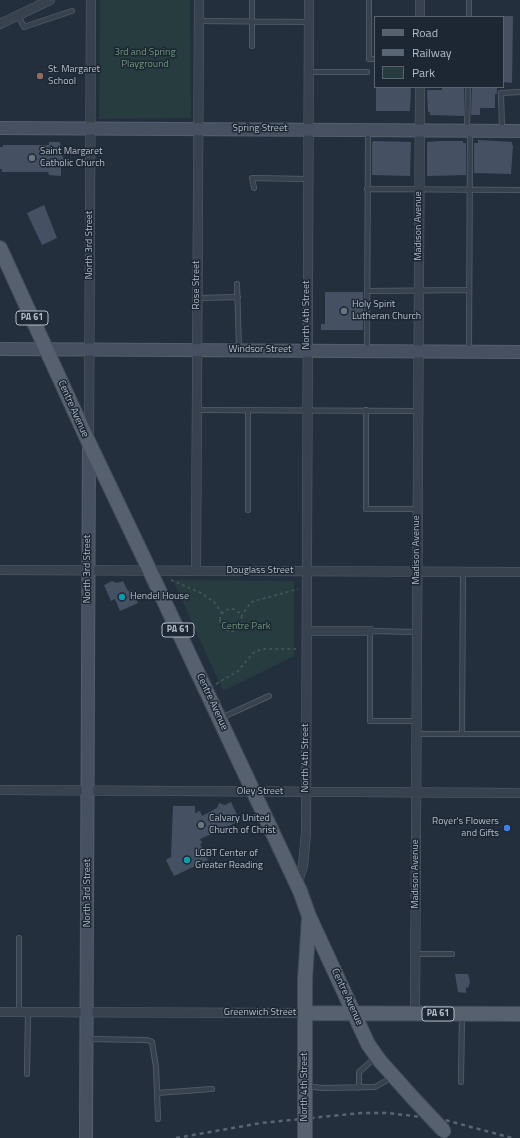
<!DOCTYPE html>
<style>
body{margin:0}
#map{position:relative;width:520px;height:1138px;overflow:hidden;background:#242f3e;font-family:"Titillium Web",sans-serif}
canvas{display:block}
.legend{position:absolute;left:374px;top:16px;width:130px;height:72px;box-sizing:border-box;background:#1d2633;border:1px solid #59626f;margin:0;padding:5px 7px;list-style:none;font-size:12px;color:#b4bcc9}
.legend li{display:flex;align-items:center;gap:8px;height:20px}
.legend b{width:20px;border:1px solid #59626f}
</style>
<div id="map">
<canvas width="520" height="1138"></canvas>
<ul class="legend">
<li><b style="height:5px;background:#56606e"></b>Road</li>
<li><b style="height:5px;background:#5a6575"></b>Railway</li>
<li><b style="height:11px;background:#263c3f"></b>Park</li>
</ul>
</div>
<script>
const ctx = document.querySelector('canvas').getContext('2d');
ctx.lineJoin = 'round';
function fillPath(path, color) { ctx.fillStyle = color; ctx.fill(path, 'evenodd'); }
const poly = rows => new Path2D(rows.map(r => 'M' + r).join(''));
function trace(path, color, width, dash) { ctx.strokeStyle = color; ctx.lineWidth = width; ctx.lineCap = dash ? 'butt' : 'round'; ctx.setLineDash(dash || []); ctx.stroke(path); }
function label(font, color, halo, rows, align = 'center') {
  ctx.font = font + ' "Titillium Web",sans-serif'; ctx.lineWidth = 3; ctx.setLineDash([]); ctx.textBaseline = 'middle'; ctx.strokeStyle = halo; ctx.fillStyle = color; for (const [text, x, y, turn = 0] of rows) {
    ctx.save(); ctx.translate(x, y); ctx.rotate((+turn || 0) * Math.PI / 180); ctx.textAlign = isNaN(turn) ? turn : align; if (halo) ctx.strokeText(text, 0, 0); ctx.fillText(text, 0, 0); ctx.restore();
  }
}
const green = poly([
 [100,0,190,0,191,118,99,119],
 [175,580,294,581,294,656,223,691,174,582]
]);
const building = poly([
 [503,16,513,16,512,83,503,82],
 [376,87,411,87,410,111,376,111],
 [442,87,464,87,464,116,430,115,430,112,428,112,427,90,442,90],
 [472,87,497,87,497,94,495,94,495,108,480,108,480,115,471,115],
 [478,140,512,142,512,145,513,145,511,174,474,173,474,143,478,143],
 [374,141,411,142,410,176,372,175,372,142],
 [440,141,463,141,463,143,466,143,466,175,427,176,427,142],
 [49,142,60,142,61,152,64,160,61,164,61,176,49,175,48,172,2,172,2,169,0,169,0,147,3,147,3,145,49,145],
 [44,205,57,238,42,245,27,213],
 [325,292,363,292,363,330,321,330,321,324,325,324],
 [112,581,117,583,123,581,128,591,132,590,138,603,120,611,115,599,111,601,104,585],
 [231,802,240,821,200,839,202,843,200,844,208,860,174,876,166,860,171,857,173,806,195,806,195,813,200,811,202,816,217,808,219,803,225,805],
 [455,974,468,974,470,982,468,988,466,987,466,993,458,992]
]);
const path = poly([
 [171,580,201,593,214,602,222,613],
 '220 620a11 11 0 1 1 22 0a11 11 0 1 1-22 0Z',
 [241,617,251,602,298,589],
 [216,684,238,671,253,653,262,649,297,649]
]);
const lane = poly([
 [252,0,252,46],
 [369,0,369,59,375,59],
 [18,15,24,27,72,11],
 [469,17,469,0],
 [198,21,309,22],
 [308,72,367,72],
 [467,129,468,87],
 [502,130,501,93,520,92],
 [254,188,252,178,308,179],
 [367,189,520,190],
 [237,284,239,350],
 [367,291,469,290],
 [197,298,238,297],
 [367,350,368,132],
 [469,351,470,132],
 [197,410,418,411],
 [366,410,366,509,417,509],
 [248,510,248,410],
 [221,718,269,696],
 [416,721,370,721,370,631,417,632],
 [416,734,520,734],
 [462,734,463,572],
 [416,954,452,954],
 [19,1012,19,938],
 [87,1039,147,1040,152,1042,156,1067,158,1119],
 [27,1074,28,1012],
 [461,1082,462,1015],
 [307,1086,322,1088,375,1087,393,1077],
 [359,1088,359,1072,376,1057],
 [157,1093,212,1089]
]);
const street = poly([
 [420,17,420,0],
 [0,24,50,0],
 [89,438,91,0],
 [0,570,520,572],
 [196,571,199,0],
 [307,631,370,631],
 [0,790,520,793],
 [297,885,303,866,306,833,309,0],
 [0,1012,305,1013],
 [415,1013,420,87]
]);
const secondary = poly([
 [0,128,520,131],
 [0,349,520,352],
 [86,1138,89,443]
]);
const primary = poly([
 [0,248,89,443,150,571,300,891,309,916,368,1044,380,1061,413,1098],
 [305,1013,520,1014],
 [305,1096,305,979,309,918]
]);
const rail = poly([
 [176,1138,261,1123,361,1113,389,1113,445,1120,512,1138]
]);
const primaryBridge = poly([
 [413,1098,444,1131],
 [305,1138,305,1096]
]);
const markers = [
 [40,76,4,"#8d6e63"],
 [32,158,4,"#6b7280"],
 [344,311,4,"#6b7280"],
 [122,597,4,"#0f9aa8"],
 [201,825,4,"#6b7280"],
 [507,828,4,"#3f7fe0"],
 [187,860,4,"#0f9aa8"]
];
const shields = [
 [32,318,32],
 [178,630,32],
 [438,1014,32]
];
const shieldNames = [
 ["PA 61",32,318],
 ["PA 61",178,630],
 ["PA 61",438,1014]
];
const parkNames = [
 ["3rd and Spring",145,53],
 ["Playground",145,65],
 ["Centre Park",246,627]
];
const poiNames = [
 ["St. Margaret",48,70],
 ["School",48,82],
 ["Saint Margaret",40,152],
 ["Catholic Church",40,164],
 ["Holy Spirit",352,305],
 ["Lutheran Church",352,317],
 ["Hendel House",130,597],
 ["Calvary United",209,819],
 ["Church of Christ",209,831],
 ["Royer's Flowers",499,822,"right"],
 ["and Gifts",499,834,"right"],
 ["LGBT Center of",195,854],
 ["Greater Reading",195,866]
];
const streetNames = [
 ["Spring Street",260,129],
 ["Madison Avenue",419,226,-90],
 ["North 3rd Street",90,245,-90],
 ["Rose Street",197,285,-90],
 ["North 4th Street",307,315,-90],
 ["Windsor Street",260,350],
 ["Centre Avenue",73,409,66],
 ["Madison Avenue",417,550,-90],
 ["North 3rd Street",88,569,-90],
 ["Douglass Street",260,571],
 ["Centre Avenue",212,702,65],
 ["North 4th Street",306,758,-90],
 ["Oley Street",260,792],
 ["Madison Avenue",416,874,-90],
 ["North 3rd Street",88,893,-90],
 ["Centre Avenue",347,997,65],
 ["Greenwich Street",260,1013],
 ["North 4th Street",305,1087,-90]
];
fillPath(green, '#263c3f');
fillPath(building, '#455162');
trace(lane, '#565f6c', 6);
trace(street, '#565f6c', 10);
trace(secondary, '#565f6c', 14);
trace(primary, '#414a57', 16);
trace(path, '#44595c', 1.5, [3, 3]);
trace(lane, '#38414e', 4.5);
trace(street, '#38414e', 9);
trace(secondary, '#465061', 12);
trace(primary, '#56606e', 14);
trace(rail, '#5a6575', 2.5, [4, 4]);
trace(primaryBridge, '#414a57', 16, []);
trace(primaryBridge, '#56606e', 14);
for (const [x, y, r, color] of markers) { const dot = new Path2D(); dot.arc(x, y, r, 0, 2 * Math.PI); ctx.fillStyle = color; ctx.fill(dot); trace(dot, '#1d2633', 1.5); }
for (const [x, y, w] of shields) { const box = new Path2D(); box.roundRect(x - w / 2, y - 7, w, 14, 3); ctx.fillStyle = '#1d2633'; ctx.fill(box); trace(box, '#b4bcc9', 1); }
label('bold 9px', '#b4bcc9', null, shieldNames);
label('10px', '#6b9a76', '#1d2633', parkNames);
label('10px', '#b4bcc9', '#1d2633', poiNames, 'left');
label('10px', '#b4bcc9', '#1d2633', streetNames);
</script>
